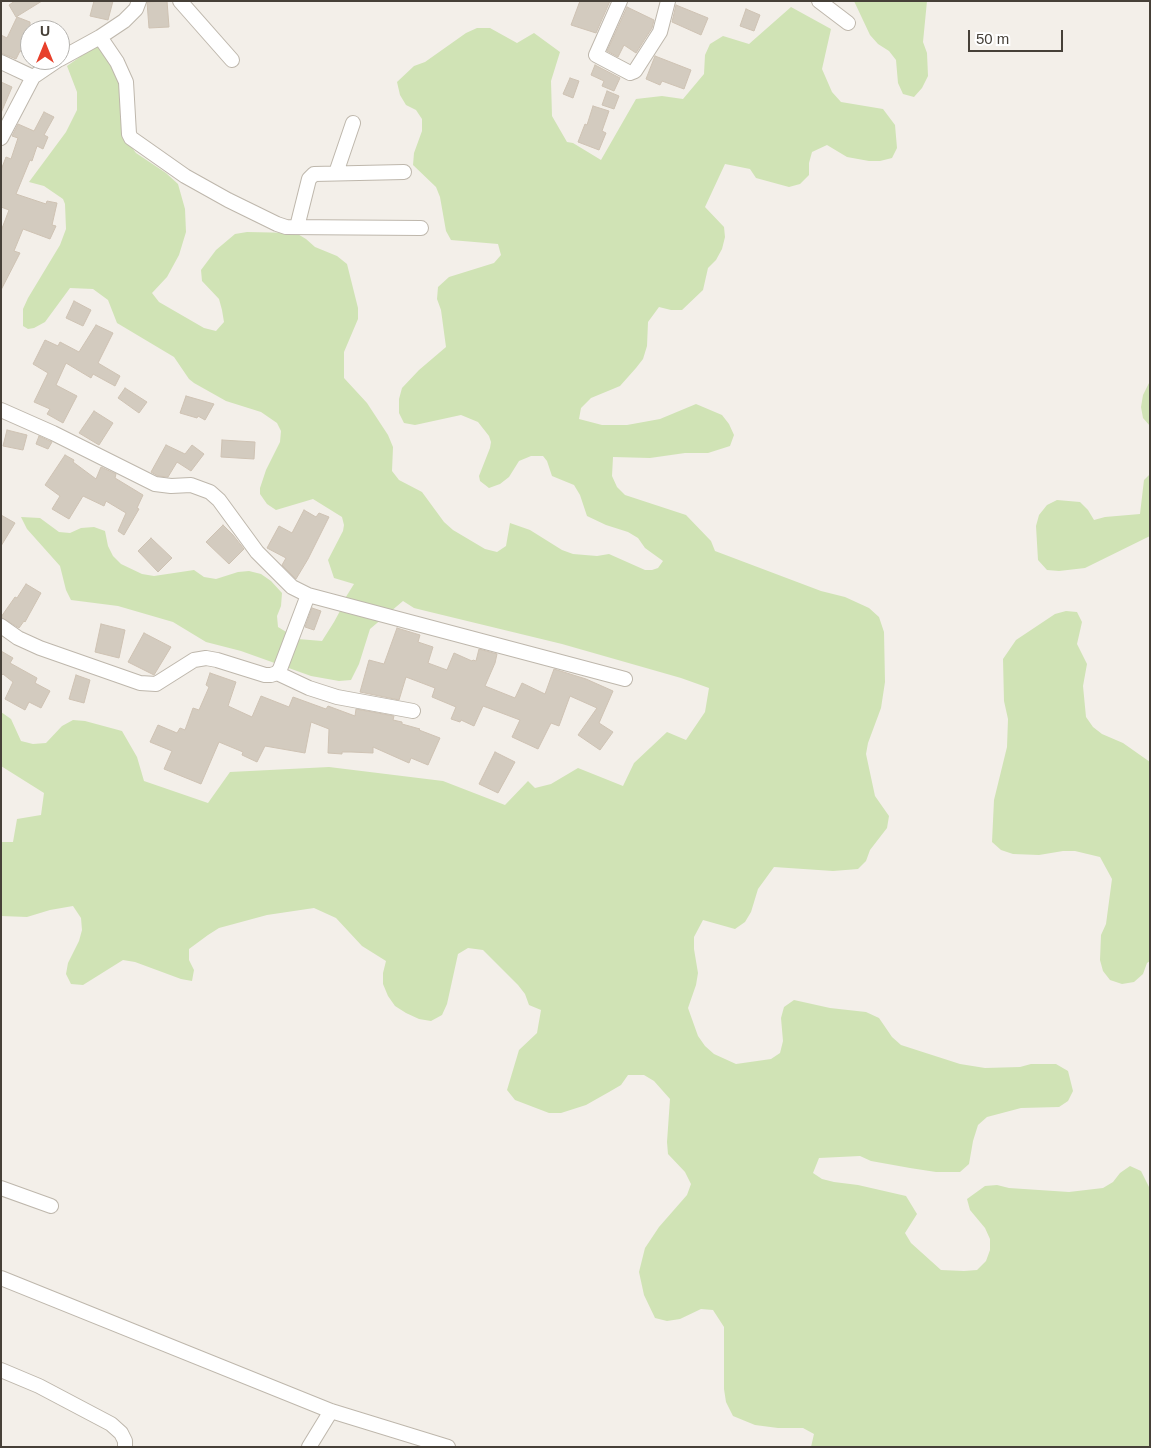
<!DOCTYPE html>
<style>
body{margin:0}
#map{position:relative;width:1151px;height:1448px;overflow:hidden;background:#f3efe9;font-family:Arial,sans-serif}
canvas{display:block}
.frame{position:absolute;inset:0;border:2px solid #464038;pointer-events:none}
.north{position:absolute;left:20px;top:20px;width:50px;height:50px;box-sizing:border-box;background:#fff;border:1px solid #b5b3af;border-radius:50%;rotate:0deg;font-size:14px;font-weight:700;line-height:20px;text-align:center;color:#464038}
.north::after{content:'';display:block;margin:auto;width:18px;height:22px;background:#e7402b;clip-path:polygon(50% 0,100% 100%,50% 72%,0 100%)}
.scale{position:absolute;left:968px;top:30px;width:95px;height:22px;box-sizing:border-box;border:2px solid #464038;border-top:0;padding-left:6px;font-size:15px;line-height:18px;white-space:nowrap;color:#464038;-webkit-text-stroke:4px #fff;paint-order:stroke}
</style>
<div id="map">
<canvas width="1151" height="1448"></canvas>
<div class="frame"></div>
<div class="north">U</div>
<div class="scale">50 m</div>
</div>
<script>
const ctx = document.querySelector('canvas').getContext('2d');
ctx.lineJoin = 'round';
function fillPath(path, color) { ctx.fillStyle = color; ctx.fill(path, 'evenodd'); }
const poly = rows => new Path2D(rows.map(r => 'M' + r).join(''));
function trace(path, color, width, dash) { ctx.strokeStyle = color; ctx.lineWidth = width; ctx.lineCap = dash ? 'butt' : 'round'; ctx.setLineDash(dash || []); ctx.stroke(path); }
const green = poly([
 [854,1,927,1,923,42,927,53,928,76,922,88,914,97,903,94,898,83,896,60,889,51,878,44,870,35],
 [791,7,831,29,822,69,832,92,841,102,883,109,895,125,897,148,892,158,880,161,869,161,847,157,827,145,812,152,809,163,809,175,800,184,789,187,756,178,750,169,725,164,705,207,724,227,725,237,722,249,716,260,708,268,703,290,682,310,671,310,659,307,648,322,647,346,643,359,636,368,620,386,591,398,581,408,579,419,602,425,627,425,660,419,696,404,722,415,729,424,734,435,730,446,708,453,685,453,650,458,613,457,612,476,617,487,625,495,686,515,711,541,715,551,821,591,845,597,869,608,879,617,884,632,885,682,881,708,868,743,866,754,875,796,889,816,887,828,870,850,866,861,858,869,833,871,774,867,758,889,751,912,745,922,735,929,703,920,694,937,694,949,698,973,696,985,688,1008,698,1036,705,1046,714,1054,736,1064,771,1059,780,1053,783,1041,781,1018,784,1007,794,1000,830,1008,866,1012,879,1018,892,1037,901,1045,960,1064,985,1068,1020,1067,1031,1064,1056,1064,1068,1071,1073,1091,1068,1101,1059,1107,1021,1108,987,1117,978,1125,973,1141,969,1164,960,1172,936,1172,910,1168,871,1161,860,1156,819,1158,813,1173,822,1179,834,1182,858,1185,906,1196,917,1214,905,1233,911,1243,941,1270,964,1271,977,1270,986,1261,990,1250,990,1239,985,1228,970,1210,967,1199,985,1186,997,1185,1009,1188,1069,1192,1103,1188,1113,1182,1120,1173,1130,1166,1141,1171,1150,1189,1150,1447,811,1447,814,1434,803,1428,778,1428,755,1425,733,1416,726,1402,724,1389,724,1327,713,1310,701,1309,680,1319,667,1321,655,1318,644,1295,639,1272,645,1248,659,1227,687,1195,691,1184,685,1172,668,1154,667,1142,670,1099,654,1081,644,1075,628,1075,621,1085,609,1092,586,1105,561,1113,549,1113,515,1100,507,1090,519,1050,537,1033,541,1010,529,1005,525,994,518,985,483,950,468,948,458,954,447,1004,442,1015,431,1021,419,1019,406,1013,395,1006,388,996,383,984,383,973,386,961,362,946,336,918,314,908,267,915,219,928,208,935,189,949,189,960,194,970,192,981,181,979,135,962,123,960,83,985,71,984,66,974,68,963,79,941,82,930,81,918,73,906,50,910,27,917,1,916,1,842,13,842,17,819,41,815,44,793,1,766,1,712,11,719,21,741,33,744,46,743,62,726,73,720,85,721,122,731,137,757,144,781,208,803,230,772,329,767,443,781,505,805,528,781,535,788,551,784,578,768,623,786,634,763,667,732,686,740,705,712,709,688,681,678,562,644,426,611,414,608,403,601,370,629,359,664,351,680,339,681,311,676,241,651,206,642,173,622,118,606,71,600,66,590,60,566,27,529,21,517,40,518,59,532,70,533,81,528,94,527,105,531,108,546,113,556,121,564,142,574,154,576,194,570,204,577,216,579,238,572,249,571,261,574,271,581,282,593,281,606,277,616,278,627,298,639,322,641,334,622,340,611,344,600,354,584,334,578,328,560,343,531,344,525,342,517,313,499,276,510,267,504,260,494,260,488,266,470,280,442,281,431,277,423,261,412,226,401,194,383,189,379,174,357,117,323,108,300,93,289,70,288,45,322,34,328,28,329,23,326,23,309,28,298,60,245,66,229,65,204,63,199,44,186,29,182,66,132,77,110,77,92,67,66,94,47,100,47,119,76,124,137,136,153,166,173,178,184,185,209,186,232,179,255,167,277,152,293,159,302,204,328,216,331,224,322,222,310,219,299,202,281,201,270,216,250,235,234,247,232,296,233,306,239,315,247,337,256,347,264,358,308,358,319,344,352,344,378,367,403,388,435,393,447,392,471,399,480,422,492,444,522,453,530,485,549,497,552,506,546,510,523,530,530,562,550,573,554,597,556,609,554,645,570,652,570,658,568,663,561,645,548,638,538,628,532,606,525,587,516,580,495,574,485,552,476,547,461,543,456,531,456,519,461,509,477,500,484,489,488,480,481,479,476,490,448,491,442,489,436,478,422,461,415,415,425,404,423,399,413,399,399,402,388,419,370,446,347,441,310,437,299,438,287,449,277,494,263,501,255,498,244,451,240,446,231,440,197,436,187,413,165,414,153,422,131,422,119,416,110,406,105,400,95,397,82,414,66,425,62,466,33,477,28,490,28,517,43,534,33,560,52,551,81,552,116,567,142,573,143,601,160,636,99,662,96,683,99,704,74,705,55,710,44,723,36,749,44],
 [1150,381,1150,426,1143,418,1141,407,1143,395],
 [1150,474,1150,536,1085,568,1059,571,1047,570,1038,560,1036,526,1039,515,1047,505,1057,500,1080,502,1088,510,1094,520,1105,517,1140,514,1144,480],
 [1066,611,1077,612,1082,622,1077,644,1087,664,1083,686,1086,717,1093,727,1102,734,1123,743,1150,762,1150,961,1147,963,1143,974,1134,982,1122,984,1110,980,1103,971,1100,960,1101,935,1106,924,1112,879,1100,857,1075,851,1063,851,1039,855,1013,854,1001,850,992,842,994,800,1007,747,1008,719,1004,701,1003,659,1016,640,1055,614]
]);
const building = poly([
 [15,1,42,1,16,17,9,5,15,1],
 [94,1,113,1,108,20,90,16,94,1],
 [167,1,169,27,149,28,147,2,167,1],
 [580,1,610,1,596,33,571,25,580,1],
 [676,5,708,18,701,35,672,22,676,5],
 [627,7,654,20,652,28,636,53,624,45,618,57,607,51,627,7],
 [746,9,760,15,754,31,740,26,746,9],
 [17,17,30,22,30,55,20,51,16,59,1,53,1,35,7,38,17,17],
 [655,56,691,70,684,89,662,81,660,85,646,79,655,56],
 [595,65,620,78,614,91,602,86,604,81,591,75,595,65],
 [570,78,579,81,573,98,563,94,570,78],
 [1,82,12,87,1,113,1,82],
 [607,91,619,96,614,109,602,105,607,91],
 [593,106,609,111,602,131,606,133,599,150,578,142,585,124,587,125,593,106],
 [44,112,54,117,44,135,48,137,43,149,37,146,32,161,30,160,16,194,46,204,47,201,57,203,52,225,56,226,50,239,23,229,14,251,20,253,1,290,1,231,9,210,1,207,1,170,6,157,11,159,18,138,12,136,18,124,34,131,44,112],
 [74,301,91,310,83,326,66,318,74,301],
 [96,325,113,333,98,363,120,376,115,386,93,374,91,378,66,363,56,385,77,396,63,423,47,414,50,409,34,402,48,373,33,364,45,340,58,346,60,342,79,352,96,325],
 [125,388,147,402,139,413,118,398,125,388],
 [186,396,214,404,205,420,198,416,197,418,180,413,186,396],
 [94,411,113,423,99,445,79,433,94,411],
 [7,430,27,435,23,450,3,446,7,430],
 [39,436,52,442,48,449,36,444,39,436],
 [222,440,255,442,254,459,221,457,222,440],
 [166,445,185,454,192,445,204,454,191,471,177,462,168,477,158,476,151,472,166,445],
 [65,455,74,460,73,462,96,479,101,467,116,474,115,478,143,495,137,508,139,509,124,535,118,531,126,513,106,501,104,506,83,496,69,519,52,509,60,496,45,485,65,455],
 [304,510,316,517,319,513,329,517,308,559,296,579,282,565,286,558,267,548,279,526,292,533,304,510],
 [1,515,15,523,1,546,1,515],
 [223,525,233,535,244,549,229,564,206,542,223,525],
 [151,538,172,558,158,572,138,551,151,538],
 [26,584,41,593,25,622,24,621,19,628,1,617,15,597,17,598,26,584],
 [312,608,321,611,314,630,305,627,312,608],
 [101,624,125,630,119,658,95,652,101,624],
 [397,628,420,635,418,642,433,647,428,663,447,670,454,653,472,661,473,660,476,661,479,649,497,654,495,663,485,686,515,698,522,683,545,694,554,669,586,679,613,691,599,723,613,732,600,750,578,735,597,708,570,696,559,726,551,723,538,749,512,737,520,720,483,706,474,726,461,720,460,722,451,719,456,707,432,697,435,688,406,677,399,700,360,692,369,660,384,664,397,628],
 [144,633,171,647,154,675,128,662,144,633],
 [1,651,13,658,10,663,37,678,35,683,50,691,41,708,29,702,25,710,5,699,13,682,3,674,1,676,1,651],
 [210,673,236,682,228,706,252,717,261,696,289,707,293,697,326,709,328,706,355,716,356,709,394,716,393,720,402,722,402,724,420,729,419,730,440,738,428,765,411,758,409,763,373,747,373,753,351,752,342,752,342,754,328,753,329,729,311,722,305,753,265,746,257,762,242,755,243,752,219,742,201,784,164,769,172,751,150,742,158,725,177,733,180,728,185,730,193,708,199,710,209,687,206,685,210,673],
 [76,675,90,680,84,703,69,699,76,675],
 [495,752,515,762,498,793,479,784,495,752]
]);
const minor = poly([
 [180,1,232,60],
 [620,1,596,55,630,73,635,71,660,32,668,1],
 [819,1,848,23],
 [100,37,117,62,126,82,129,134,131,138,185,176,228,200,277,224,286,227,421,228],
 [60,59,100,37,124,21,136,9,139,1],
 [1,62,33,77],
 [1,138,33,77,58,60],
 [336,173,353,123],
 [297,227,309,179,314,174,404,172],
 [1,410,53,433,155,484,171,486,191,485,210,492,219,500,257,552,292,587,308,595,625,679],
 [1,626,18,638,40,648,140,683,156,684,194,660,206,658,217,660,265,675,271,675,277,673,280,669,308,595],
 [277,673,309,688,337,697,413,711],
 [1,1188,51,1206],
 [1,1278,331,1411,448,1447],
 [1,1370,39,1386,111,1424,121,1433,125,1441,125,1447],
 [309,1447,331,1411]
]);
fillPath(green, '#d0e3b5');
fillPath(building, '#d3cbbf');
trace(building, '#cec2b3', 1);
trace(minor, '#beb7ac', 16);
trace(minor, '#fff', 14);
</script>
